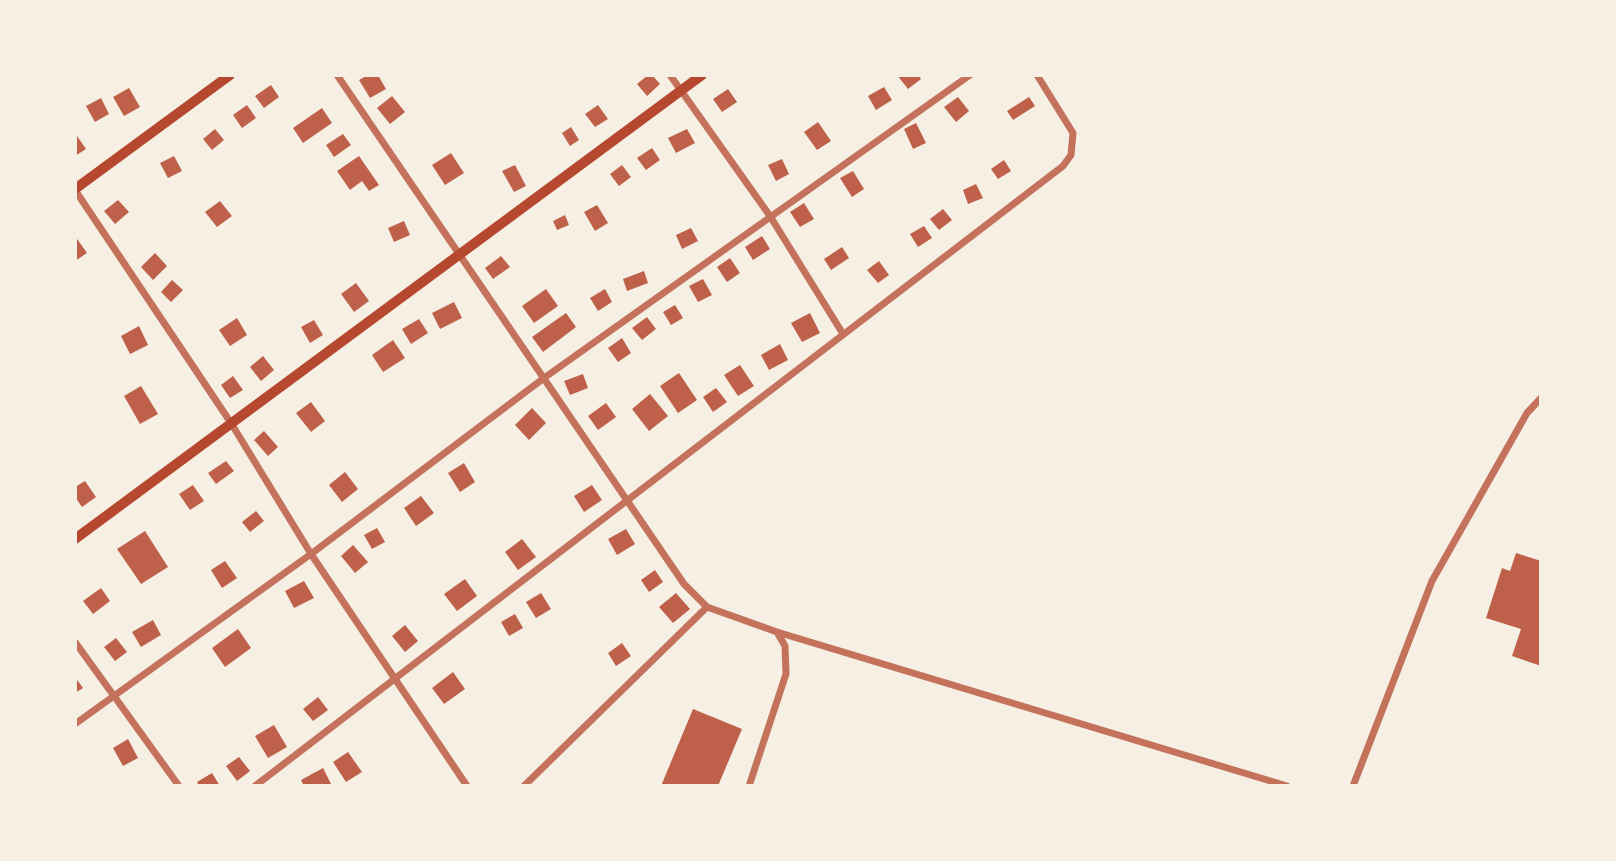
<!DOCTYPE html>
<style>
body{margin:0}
#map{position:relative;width:1616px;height:861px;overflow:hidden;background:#f6efe4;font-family:Manrope,sans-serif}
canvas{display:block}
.frame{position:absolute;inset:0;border:77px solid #f6efe4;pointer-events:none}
</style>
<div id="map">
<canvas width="1616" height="861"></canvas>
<div class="frame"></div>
</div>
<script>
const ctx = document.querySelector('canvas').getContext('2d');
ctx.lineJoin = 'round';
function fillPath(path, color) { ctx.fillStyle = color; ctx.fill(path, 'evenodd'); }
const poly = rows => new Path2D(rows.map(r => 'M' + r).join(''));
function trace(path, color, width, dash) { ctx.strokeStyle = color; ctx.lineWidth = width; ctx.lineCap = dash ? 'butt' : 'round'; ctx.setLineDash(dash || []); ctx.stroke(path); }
const building = poly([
 [368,75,378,75,386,89,370,98,359,80],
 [648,75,652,75,660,84,647,96,637,84],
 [897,75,918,75,921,79,908,89],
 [271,85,279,97,264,108,255,96],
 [884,87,892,100,876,110,868,96],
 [129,88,140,107,124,116,113,97],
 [728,89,737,102,722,112,713,99],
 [392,96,405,112,390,124,377,108],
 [958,97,969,111,956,122,944,107],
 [1029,97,1035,106,1013,120,1007,111],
 [101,98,109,114,95,122,86,106],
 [247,105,256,118,242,128,233,115],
 [598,105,608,119,595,127,585,114],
 [322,108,332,123,303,143,293,128],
 [818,122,831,141,817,150,804,132],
 [916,123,926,143,913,149,904,129],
 [571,127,579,140,570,146,562,133],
 [215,129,224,140,212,150,203,139],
 [687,129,695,143,676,153,668,138],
 [75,133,86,149,75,156],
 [343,134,351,145,334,157,326,145],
 [652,148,660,160,646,170,637,158],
 [451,153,464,173,445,185,432,165],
 [174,156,182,171,168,178,160,163],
 [359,156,379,185,369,191,362,181,350,190,337,171],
 [782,159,789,174,776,181,768,165],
 [1004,160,1011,171,998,179,991,169],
 [515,165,526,186,514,192,502,171],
 [622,165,631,177,619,186,610,174],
 [853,171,864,189,852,197,840,178],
 [976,184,983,198,968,204,963,190],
 [118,200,129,212,115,224,104,211],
 [220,201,232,216,217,227,205,212],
 [804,203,814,219,800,227,790,212],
 [597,205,608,223,595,231,584,212],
 [943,209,952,220,939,230,930,219],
 [565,215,569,225,557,230,553,221],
 [404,221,410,235,394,242,388,228],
 [924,226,932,238,918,247,910,234],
 [691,228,698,241,682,249,676,235],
 [75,236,87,253,75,261],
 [762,236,770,249,753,260,745,247],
 [842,247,849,258,831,270,824,259],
 [155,253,167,266,153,280,141,267],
 [501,256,510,267,493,279,485,268],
 [730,258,740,273,727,282,717,267],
 [879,261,889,275,878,283,867,270],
 [644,271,648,283,627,291,623,279],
 [703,279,712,295,698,302,689,286],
 [172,280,183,290,171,302,161,292],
 [356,283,369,301,354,312,341,294],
 [546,289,558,306,534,323,522,306],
 [605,289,612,302,598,311,590,298],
 [454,302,462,318,440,329,432,313],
 [675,305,683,318,671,325,663,312],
 [566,313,576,327,543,352,532,337],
 [810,313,820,333,802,342,791,323],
 [647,317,656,329,642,340,632,328],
 [237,318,247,335,230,346,219,330],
 [419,319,428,333,411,344,402,329],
 [314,320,323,335,310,343,301,327],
 [139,326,148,345,130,354,121,336],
 [622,338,631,353,618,362,608,348],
 [393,340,405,358,383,372,372,355],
 [780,344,788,360,769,370,761,355],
 [263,356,274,370,261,381,250,367],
 [740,365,754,386,738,396,724,375],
 [679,373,697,400,678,413,660,386],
 [583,374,588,388,570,395,564,381],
 [233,376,243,390,230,398,221,385],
 [141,386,158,414,140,424,124,396],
 [716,388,727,402,713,412,703,397],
 [650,394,668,416,649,431,632,409],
 [311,402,325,421,311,432,296,413],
 [606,403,616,417,598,430,588,416],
 [532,408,546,423,529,440,515,425],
 [264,431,278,447,268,456,254,440],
 [226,461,234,471,216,484,208,473],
 [464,463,475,482,460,492,448,473],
 [345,472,358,489,342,502,329,485],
 [85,481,96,497,82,507,75,497,75,487],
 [193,485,204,501,190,510,179,494],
 [592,485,602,500,584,512,574,496],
 [421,496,434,513,416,526,404,508],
 [256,511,264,521,250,532,242,522],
 [377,528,385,542,372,549,364,535],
 [626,529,635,544,617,555,608,539],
 [145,531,168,567,141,584,117,549],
 [522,539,536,557,518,570,505,552],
 [353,545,368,562,355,573,341,556],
 [1516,553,1541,561,1541,666,1512,656,1521,629,1486,618,1502,568,1510,571],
 [225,561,237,578,222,588,211,570],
 [655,570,663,582,649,592,641,580],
 [465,579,477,596,457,611,444,594],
 [304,581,314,598,294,608,285,591],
 [101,588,110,601,93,614,83,601],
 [541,593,551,609,536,618,526,602],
 [676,593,690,609,673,623,659,607],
 [515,614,523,628,509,636,501,622],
 [153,620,161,635,141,647,132,632],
 [405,625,418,641,405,652,392,636],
 [238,629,251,648,225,667,212,648],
 [116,638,127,652,115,661,104,647],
 [622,643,631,656,616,666,608,653],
 [453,672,465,689,444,704,432,688],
 [75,677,83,688,75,693],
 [318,697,328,710,313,721,303,709],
 [693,709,742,729,718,786,661,786],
 [274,725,287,747,268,758,255,736],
 [128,739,138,758,123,766,113,748],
 [348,752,362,772,346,782,333,762],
 [239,757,250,771,237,781,226,766],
 [323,768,332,786,304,786,301,780],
 [212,773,220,786,199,786,197,782]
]);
const minor = poly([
 [337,75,684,584,707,607,777,632,785,646,786,674,749,786],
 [670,75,770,216,843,334],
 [75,190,231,423,311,554,467,786],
 [777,632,1287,786],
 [75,642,179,786],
 [75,724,311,554,544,378,970,75],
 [255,786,1063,166,1071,155,1073,133,1037,75],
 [524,786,707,607],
 [1353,786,1432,581,1527,413,1541,398]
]);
const secondary = poly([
 [75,189,230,75],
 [75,539,702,75]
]);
fillPath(building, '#bf614a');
trace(minor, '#c5725c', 7);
trace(secondary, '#b5482f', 10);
</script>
